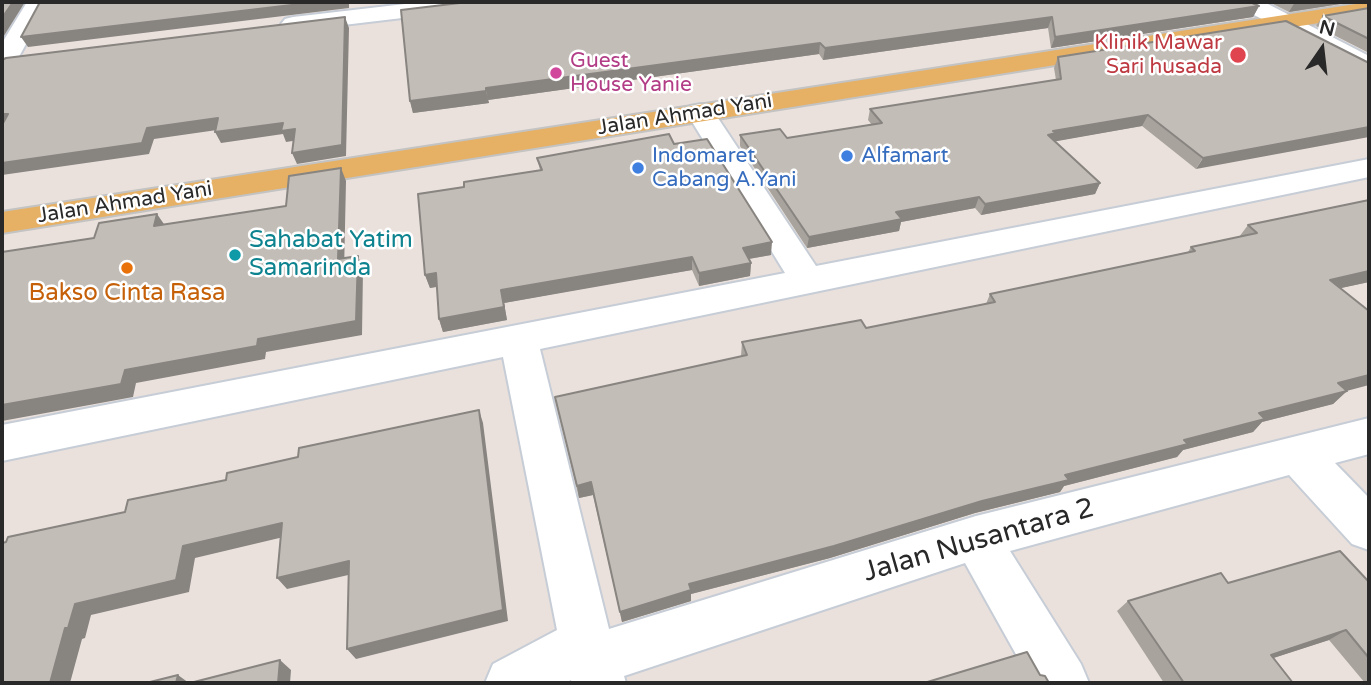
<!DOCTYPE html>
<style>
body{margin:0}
#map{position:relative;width:1371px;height:685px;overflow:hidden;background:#eae1dc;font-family:"Varela Round",sans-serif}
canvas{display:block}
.frame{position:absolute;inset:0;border:4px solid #292929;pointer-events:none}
.north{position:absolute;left:1287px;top:14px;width:70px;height:70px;-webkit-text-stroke:5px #fff;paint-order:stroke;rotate:14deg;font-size:19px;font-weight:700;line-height:28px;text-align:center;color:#292929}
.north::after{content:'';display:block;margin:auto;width:24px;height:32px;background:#292929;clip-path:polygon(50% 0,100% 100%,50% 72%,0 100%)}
</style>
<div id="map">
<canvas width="1371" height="685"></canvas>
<div class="frame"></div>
<div class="north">N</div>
</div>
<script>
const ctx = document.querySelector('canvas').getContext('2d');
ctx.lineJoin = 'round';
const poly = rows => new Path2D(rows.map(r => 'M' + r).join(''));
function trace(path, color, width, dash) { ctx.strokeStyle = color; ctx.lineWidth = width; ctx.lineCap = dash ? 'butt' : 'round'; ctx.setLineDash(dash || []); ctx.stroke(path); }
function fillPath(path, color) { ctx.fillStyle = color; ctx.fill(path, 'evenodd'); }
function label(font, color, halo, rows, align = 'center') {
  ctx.font = font + ' "Varela Round",sans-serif'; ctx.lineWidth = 5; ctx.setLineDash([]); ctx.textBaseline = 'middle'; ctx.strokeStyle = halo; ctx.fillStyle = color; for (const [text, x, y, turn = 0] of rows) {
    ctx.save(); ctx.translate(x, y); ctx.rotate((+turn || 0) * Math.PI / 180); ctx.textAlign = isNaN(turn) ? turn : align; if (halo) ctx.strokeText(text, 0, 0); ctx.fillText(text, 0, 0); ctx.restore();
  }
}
const street = poly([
 [27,2,49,2,15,64,11,69,2,72,2,43,27,2],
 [422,2,489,2,486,7,478,9,293,31,285,29,281,24,285,19,293,17,422,2],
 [1236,2,1264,2,1369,56,1369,74,1360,71,1239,7,1236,2],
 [700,104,710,106,816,266,1369,159,1369,177,540,349,609,629,976,516,1369,418,1369,454,1335,463,1369,498,1369,550,1352,544,1289,475,1010,551,1081,664,1089,683,1032,683,965,563,624,676,626,683,572,683,571,680,565,683,485,683,493,664,557,630,503,357,2,461,2,425,785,273,686,112,690,106,700,104]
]);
const primary = poly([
 [1369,2,1369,15,2,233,2,212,1369,2]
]);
const wall = poly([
 [468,2,1259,6,1253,17,1051,48,1048,28,823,60,819,54,488,100,489,103,413,113,410,101],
 [1269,2,1353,2,1289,12],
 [1369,8,1369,53,1316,26,1323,16],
 [1286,21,1196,169,1142,126,1055,141,1100,183,1095,194,981,215,975,208,901,222,899,231,807,248,740,146,740,135,787,138,872,125,868,120,870,109,1056,80,1054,68,1058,57],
 [674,144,771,255,749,259,751,263,750,276,699,286,692,270,624,281,504,303,507,320,443,332,439,319,437,287,430,288,425,275,464,187,540,170,537,158],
 [1248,225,1369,282,1341,288,1347,391,1333,404,1262,422,1253,432,1183,450,1177,457,1064,486,1060,492,975,513,830,558,691,594,691,601,622,622,593,495,579,498,558,410,741,356,742,342,866,328,986,304,990,294,1188,252,1191,247,1239,237],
 [1369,582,1369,683,1365,683,1329,640,1273,658,1293,683,1164,683,1117,611,1128,601,1228,583]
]);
const shadedWall = poly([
 [13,2,25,2,2,39,2,18],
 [317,2,349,2,349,8,28,47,21,37],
 [1295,2,1353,2,1289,12],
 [1259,6,1253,17,1051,48,1055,37],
 [345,17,349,28,346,156,297,164,292,153],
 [1052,17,1048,28,823,60,825,48],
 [820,43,819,54,488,100,486,88],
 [486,91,489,103,413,113,410,101],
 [2,114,8,114,2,126],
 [1148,115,1142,126,1052,142,1048,135,1053,131],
 [218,118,224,129,154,139,149,154,2,175,2,163,147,128],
 [283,123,295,129,299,140,286,142,283,134,221,143,215,132],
 [1369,127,1369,137,1196,169,1203,158],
 [341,168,346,181,344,273,338,259],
 [1100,183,1095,194,981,215,985,204],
 [979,197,975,208,901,222,899,231,807,248,809,237,896,212],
 [157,214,166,227,154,226],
 [772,242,771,255,742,260,743,248],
 [358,256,363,269,362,335,266,352,265,359,136,383,133,397,2,421,2,405,125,370,258,339],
 [692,257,692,270,504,303,507,320,443,332,439,319,501,290],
 [751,263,750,276,699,286,699,273],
 [1369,271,1369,282,1318,293,1330,280],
 [436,273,440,286,430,288,425,275],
 [1369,375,1369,385,1324,397,1338,383],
 [1347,391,1333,404,1262,422,1253,432,1183,450,1177,457,1064,486,1060,492,975,513,830,558,691,594,691,601,622,622,620,612,689,584,1065,475,1184,440,1259,413],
 [479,410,483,423,508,621,356,659,347,649],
 [591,482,593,495,579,498,577,486],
 [282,523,292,535,195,558,189,592,91,615,85,638,82,639,70,683,50,683,65,628,75,604,183,546],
 [349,561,357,573,287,589,277,578],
 [1346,630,1329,640,1255,664,1271,655],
 [280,660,291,670,290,683,278,683],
 [178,675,189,683,176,683]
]);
const building = poly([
 [2,2,13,2,2,18,2,2],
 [40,2,317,2,21,37,40,2],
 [468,2,1250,2,1259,6,1055,37,1052,17,825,48,820,43,486,88,486,91,410,101,401,10,468,2],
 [1369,8,1369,39,1323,16,1369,8],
 [345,17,342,145,292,153,295,129,281,131,283,123,215,132,218,118,147,128,142,143,2,163,2,125,8,114,2,114,2,60,6,58,345,17],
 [1286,21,1369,63,1369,127,1203,158,1148,115,1053,131,1056,133,1048,135,1100,183,985,204,979,197,896,212,902,219,809,237,740,135,780,129,787,138,882,123,870,109,1061,79,1058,57,1286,21],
 [669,134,674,144,707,139,772,242,743,248,751,263,699,273,692,257,623,269,501,290,504,307,439,319,436,273,425,275,418,194,464,187,464,182,542,170,537,158,669,134],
 [341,168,338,259,358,256,356,321,258,339,257,346,125,370,121,384,2,405,2,252,94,238,99,223,157,214,154,226,286,206,289,176,341,168],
 [1369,200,1369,271,1330,280,1369,311,1369,375,1338,383,1347,391,1259,413,1265,419,1184,440,1188,444,1065,475,1069,480,982,501,834,546,689,584,691,590,620,612,591,482,577,486,555,397,747,355,742,342,861,320,866,328,995,302,990,294,1195,251,1191,247,1257,233,1248,225,1369,200],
 [479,410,503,610,347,649,349,561,277,578,282,523,183,546,176,580,75,604,68,628,65,628,50,683,2,683,2,543,6,542,8,537,125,512,128,500,226,480,227,473,298,457,299,448,479,410],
 [1340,551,1369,582,1369,658,1346,630,1271,655,1293,683,1184,683,1128,601,1221,573,1228,583,1340,551],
 [1027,652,1040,675,1045,676,1049,683,924,683,1027,652],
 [280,660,278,683,190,683,280,660],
 [178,675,176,683,146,683,178,675]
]);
const markers = [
 [1238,55,9,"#e0444e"],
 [556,73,7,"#d1479c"],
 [847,156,7,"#3f7fe0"],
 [638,168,7,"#3f7fe0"],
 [235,255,7,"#0f9aa8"],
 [127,268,7,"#e8710a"]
];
const farHealthnames = [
 ["Klinik Mawar",1222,43],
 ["Sari husada",1222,67]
];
const farHotelnames = [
 ["Guest",570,61],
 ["House Yanie",570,85]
];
const farStreetnames = [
 ["Jalan Ahmad Yani",685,115,-9],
 ["Jalan Ahmad Yani",125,203,-9]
];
const farShopnames = [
 ["Indomaret",652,156],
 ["Cabang A.Yani",652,180],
 ["Alfamart",861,156]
];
const cultureNames = [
 ["Sahabat Yatim",249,241],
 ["Samarinda",249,269]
];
const foodNames = [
 ["Bakso Cinta Rasa",127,294]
];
const nearStreetnames = [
 ["Jalan Nusantara 2",979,541,-16]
];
trace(street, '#c7cdd6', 4);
trace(primary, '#c3c3c3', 4);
fillPath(street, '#fff');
fillPath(primary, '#e6b065');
fillPath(wall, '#a8a39d');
fillPath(shadedWall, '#888480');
fillPath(building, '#c3bdb7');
trace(building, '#888480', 2);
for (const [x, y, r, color] of markers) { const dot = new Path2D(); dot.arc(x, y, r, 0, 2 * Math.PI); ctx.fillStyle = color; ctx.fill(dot); trace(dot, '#fff', 2.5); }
label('21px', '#be3a42', '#fff', farHealthnames, 'right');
label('21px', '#b23c85', '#fff', farHotelnames, 'left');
label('21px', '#292929', '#fff', farStreetnames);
label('21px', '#366cbe', '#fff', farShopnames, 'left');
label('24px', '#0d838f', '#fff', cultureNames, 'left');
label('24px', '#c56008', '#fff', foodNames);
label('28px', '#292929', '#fff', nearStreetnames);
</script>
